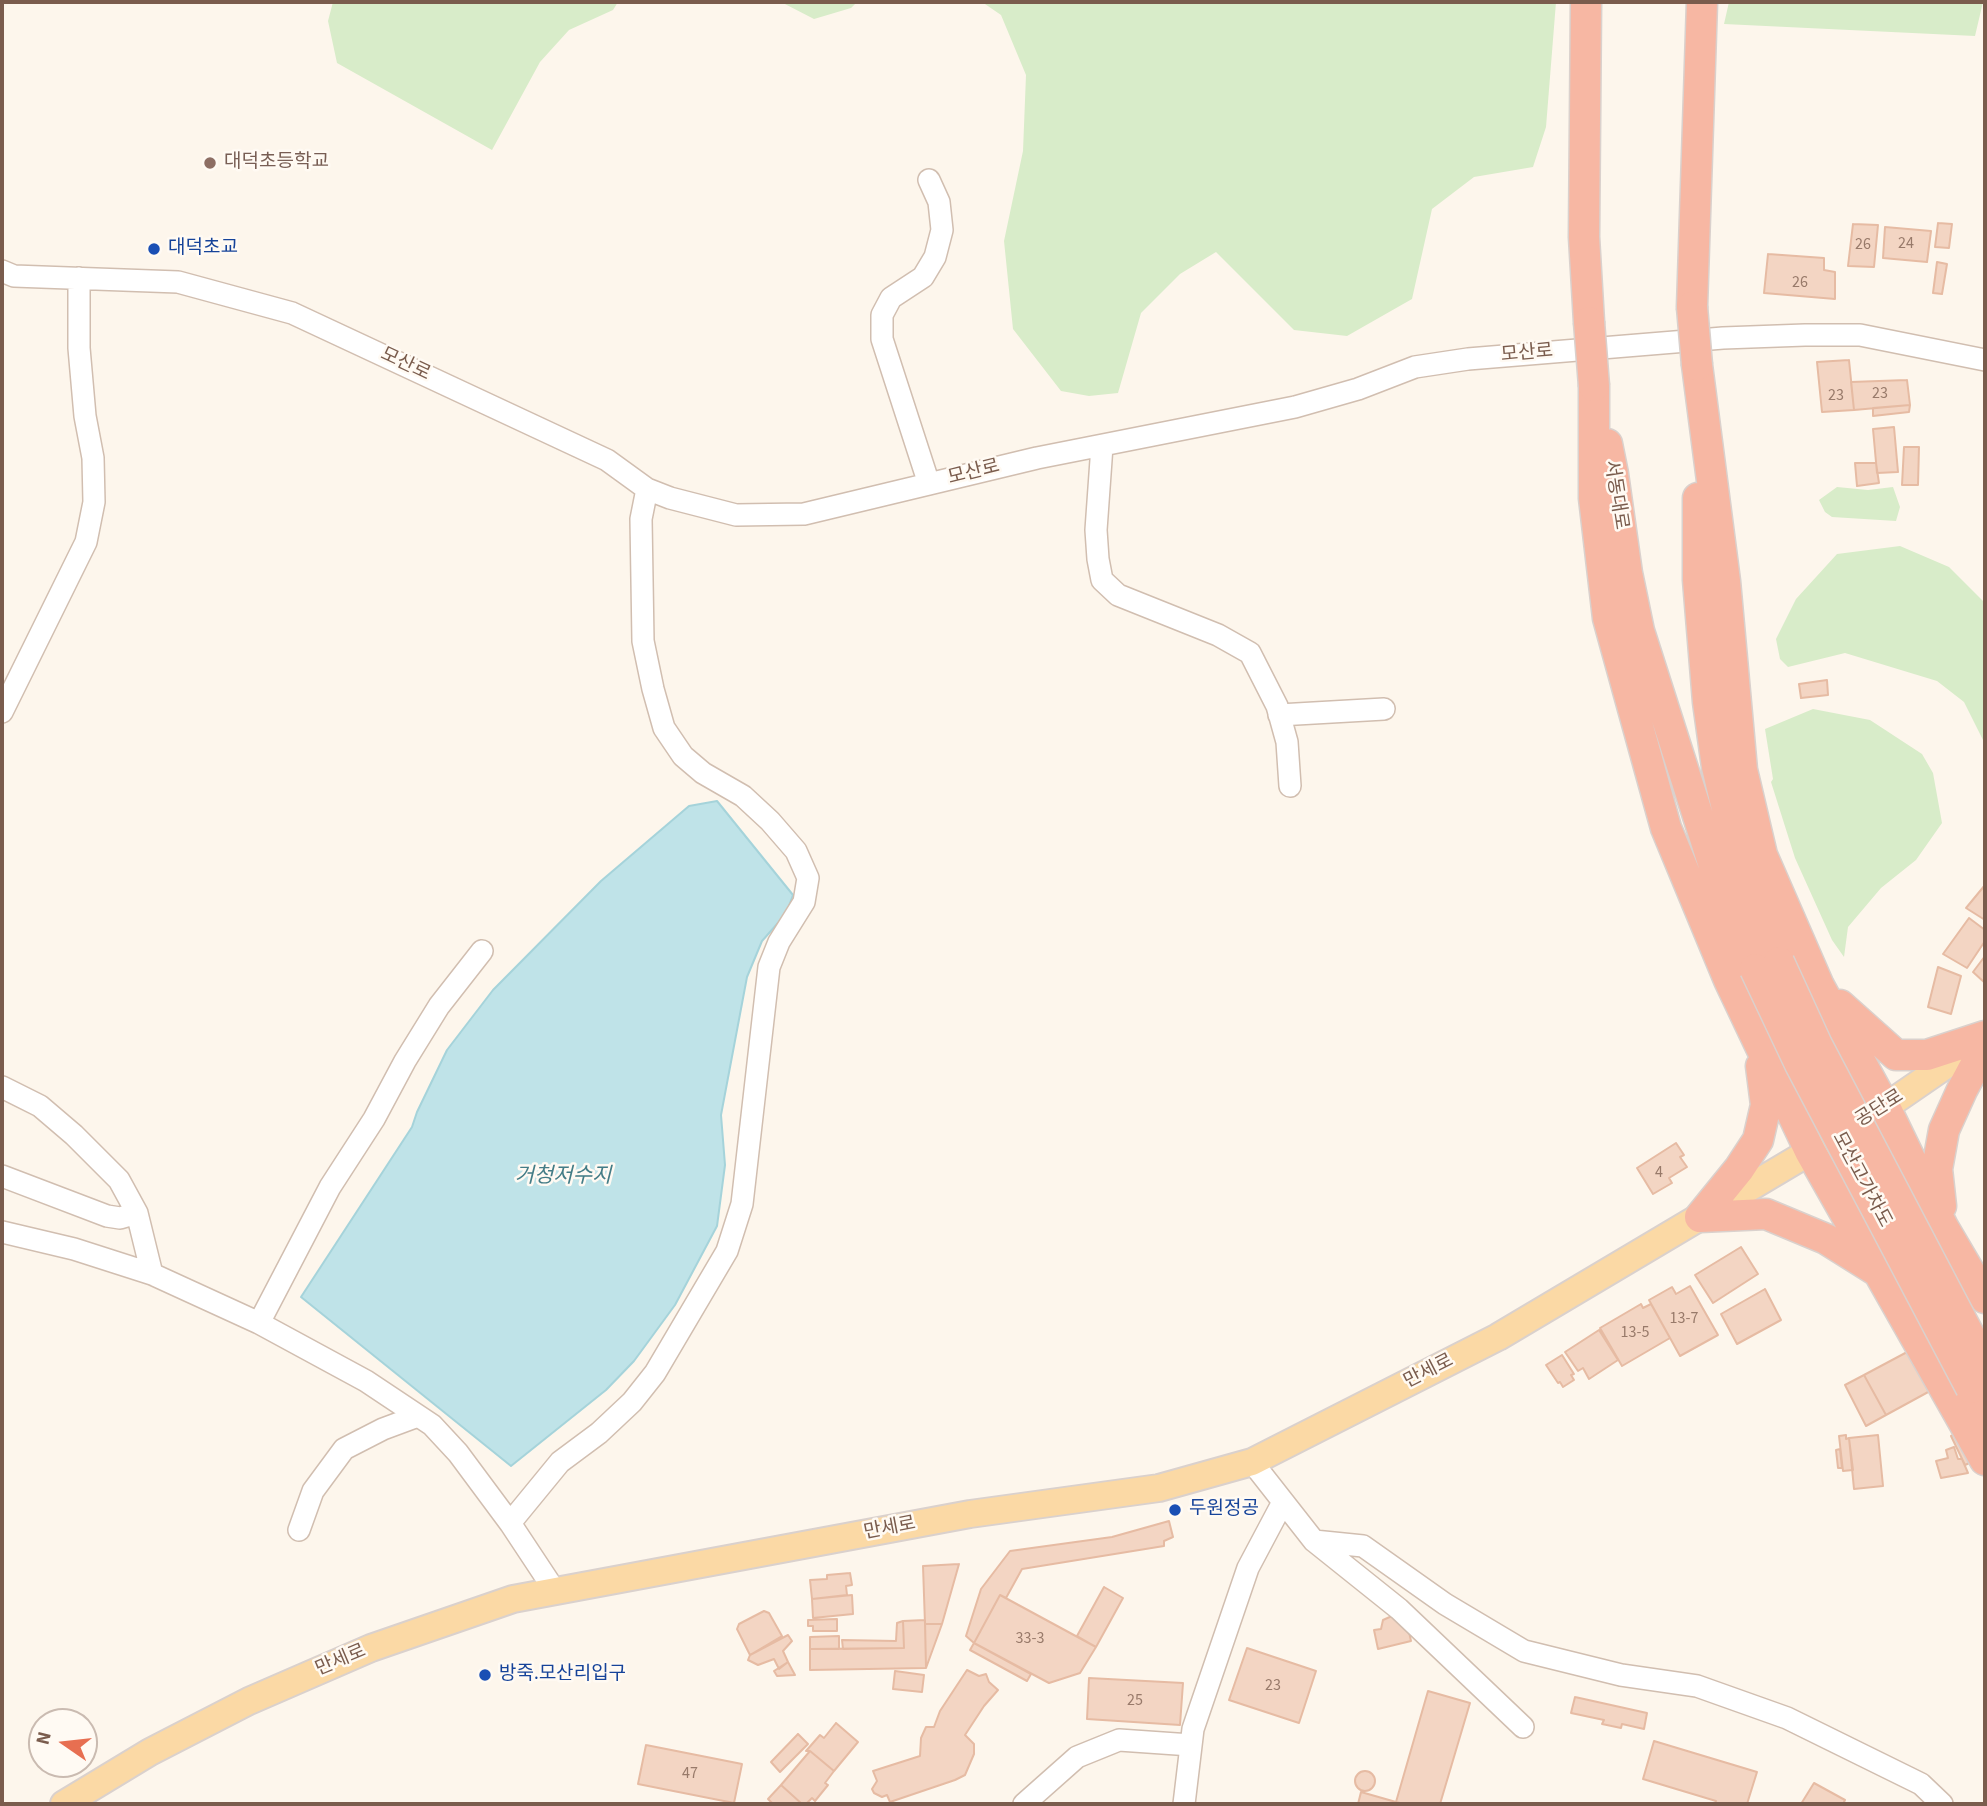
<!DOCTYPE html>
<meta charset="utf-8">
<style>
body{margin:0}
#map{position:relative;width:1987px;height:1806px;overflow:hidden;background:#fdf6ec;font-family:"Source Sans 3",sans-serif}
canvas{display:block}
.frame{position:absolute;inset:0;border:4px solid #7a5c4d;pointer-events:none}
.north{position:absolute;left:28px;top:1708px;width:70px;height:70px;box-sizing:border-box;background:#fffaf3;border:2px solid #cabbb1;border-radius:50%;rotate:284deg;font-size:19px;font-weight:700;line-height:28px;text-align:center;color:#7a5c4d}
.north::after{content:'';display:block;margin:auto;width:24px;height:32px;background:#e76f51;clip-path:polygon(50% 0,100% 100%,50% 72%,0 100%)}
</style>
<div id="map">
<canvas width="1987" height="1806"></canvas>
<div class="frame"></div>
<div class="north">N</div>
</div>
<script>
const ctx = document.querySelector('canvas').getContext('2d');
ctx.lineJoin = 'round';
function fillPath(path, color) { ctx.fillStyle = color; ctx.fill(path, 'evenodd'); }
const poly = rows => new Path2D(rows.map(r => 'M' + r).join(''));
function trace(path, color, width, dash) { ctx.strokeStyle = color; ctx.lineWidth = width; ctx.lineCap = dash ? 'butt' : 'round'; ctx.setLineDash(dash || []); ctx.stroke(path); }
function label(font, color, halo, rows, align = 'center') {
  ctx.font = font + ' "Source Sans 3","Noto Sans KR",sans-serif'; ctx.lineWidth = 5; ctx.setLineDash([]); ctx.textBaseline = 'middle'; ctx.strokeStyle = halo; ctx.fillStyle = color; for (const [text, x, y, turn = 0] of rows) {
    ctx.save(); ctx.translate(x, y); ctx.rotate((+turn || 0) * Math.PI / 180); ctx.textAlign = isNaN(turn) ? turn : align; if (halo) ctx.strokeText(text, 0, 0); ctx.fillText(text, 0, 0); ctx.restore();
  }
}
const green = poly([
 [333,2,618,2,613,10,569,30,540,62,492,150,337,63,328,21],
 [781,2,857,2,851,8,814,19],
 [982,2,1556,2,1546,127,1533,167,1474,177,1432,209,1412,299,1347,336,1294,330,1216,252,1180,274,1141,313,1118,393,1089,396,1061,391,1013,329,1004,241,1023,151,1026,75,1001,15],
 [1729,2,1983,2,1975,36,1724,24],
 [1837,487,1868,490,1893,487,1900,507,1896,521,1832,517,1825,512,1819,500],
 [1900,546,1949,567,1985,603,1985,744,1964,702,1937,681,1845,653,1788,667,1780,659,1776,639,1796,599,1837,554],
 [1813,709,1870,720,1922,754,1933,773,1942,823,1916,860,1881,888,1848,927,1844,957,1832,940,1795,858,1771,782,1773,779,1765,729]
]);
const water = poly([
 [717,801,793,895,786,914,762,941,747,977,721,1115,725,1165,717,1226,675,1305,634,1361,606,1390,511,1466,301,1297,412,1127,417,1112,447,1050,493,990,601,881,689,806,717,801]
]);
const building = poly([
 [1938,223,1952,224,1949,248,1935,247,1938,223],
 [1853,224,1878,225,1874,267,1848,266,1853,224],
 [1885,227,1931,231,1927,262,1883,258,1885,227],
 [1768,254,1824,258,1824,270,1835,272,1835,299,1764,293,1768,254],
 [1937,262,1947,264,1942,294,1933,293,1937,262],
 [1849,360,1854,410,1822,412,1817,362,1849,360],
 [1907,380,1910,405,1854,410,1851,382,1907,380],
 [1910,405,1909,412,1873,416,1873,408,1910,405],
 [1894,427,1898,472,1877,473,1873,429,1894,427],
 [1904,447,1919,447,1918,485,1902,485,1904,447],
 [1855,463,1876,463,1879,483,1857,486,1855,463],
 [1827,680,1828,695,1801,698,1799,684,1827,680],
 [1985,885,1985,920,1966,908,1985,885],
 [1969,918,1985,930,1985,941,1967,968,1943,954,1969,918],
 [1985,956,1985,983,1973,972,1985,956],
 [1938,967,1961,976,1951,1014,1928,1007,1938,967],
 [1676,1143,1684,1155,1680,1157,1687,1167,1669,1178,1672,1183,1653,1194,1637,1168,1676,1143],
 [1741,1247,1758,1274,1713,1303,1695,1275,1741,1247],
 [1690,1286,1718,1335,1680,1356,1649,1300,1672,1287,1676,1294,1690,1286],
 [1765,1289,1781,1320,1737,1344,1721,1314,1765,1289],
 [1641,1304,1643,1308,1651,1304,1670,1338,1622,1366,1600,1328,1641,1304],
 [1599,1330,1618,1360,1589,1379,1583,1368,1578,1371,1565,1352,1599,1330],
 [1909,1351,1930,1391,1886,1415,1864,1375,1909,1351],
 [1562,1355,1574,1374,1571,1375,1574,1380,1563,1387,1560,1382,1558,1383,1546,1365,1562,1355],
 [1864,1375,1886,1415,1866,1426,1845,1385,1864,1375],
 [1960,1432,1974,1461,1965,1465,1951,1436,1960,1432],
 [1846,1435,1846,1439,1849,1438,1853,1470,1843,1471,1839,1436,1846,1435],
 [1878,1435,1883,1486,1854,1489,1849,1438,1878,1435],
 [1954,1447,1958,1459,1962,1459,1968,1473,1941,1478,1936,1461,1948,1458,1946,1450,1954,1447],
 [1840,1449,1842,1468,1838,1468,1836,1450,1840,1449],
 [1169,1521,1173,1537,1164,1541,1164,1546,1022,1569,1006,1598,1000,1595,974,1643,966,1636,981,1589,1010,1551,1112,1537,1169,1521],
 [959,1564,942,1624,925,1624,923,1566,959,1564],
 [850,1573,852,1585,846,1586,847,1595,812,1599,810,1580,827,1579,827,1575,850,1573],
 [1104,1587,1123,1598,1096,1647,1077,1636,1104,1587],
 [852,1595,853,1614,813,1618,812,1599,852,1595],
 [1000,1595,1096,1647,1080,1673,1049,1683,974,1643,1000,1595],
 [764,1611,769,1613,782,1636,750,1655,737,1629,739,1624,764,1611],
 [1392,1616,1407,1623,1411,1641,1378,1649,1374,1630,1381,1629,1383,1620,1392,1616],
 [837,1619,837,1631,813,1631,813,1626,808,1626,808,1620,837,1619],
 [925,1620,926,1668,810,1670,810,1649,904,1648,903,1621,925,1620],
 [903,1621,904,1648,843,1649,842,1640,896,1641,897,1623,903,1621],
 [925,1624,942,1624,926,1668,925,1624],
 [788,1635,792,1641,783,1651,788,1662,779,1669,774,1659,758,1665,748,1660,750,1655,788,1635],
 [839,1636,839,1649,810,1649,810,1637,839,1636],
 [974,1643,1031,1674,1027,1681,970,1650,974,1643],
 [1247,1648,1316,1671,1299,1723,1229,1700,1247,1648],
 [788,1662,795,1675,777,1676,774,1671,788,1662],
 [967,1670,979,1676,986,1674,989,1682,998,1690,984,1706,965,1735,974,1744,974,1754,965,1775,955,1780,890,1802,887,1795,882,1797,874,1793,872,1789,877,1781,873,1771,920,1756,921,1738,926,1727,934,1727,940,1711,967,1670],
 [895,1671,924,1675,922,1692,893,1689,895,1671],
 [1089,1678,1183,1683,1180,1725,1087,1719,1089,1678],
 [1428,1691,1470,1703,1440,1804,1404,1804,1396,1802,1428,1691],
 [1575,1697,1647,1713,1644,1729,1622,1724,1621,1728,1602,1724,1604,1720,1571,1713,1575,1697],
 [836,1723,858,1742,834,1771,810,1751,806,1751,820,1735,824,1738,836,1723],
 [798,1734,808,1744,780,1772,771,1762,798,1734],
 [1654,1741,1757,1772,1747,1804,1715,1804,1716,1801,1643,1779,1654,1741],
 [646,1745,742,1764,734,1803,638,1784,646,1745],
 [810,1751,834,1771,825,1783,828,1785,815,1801,812,1798,806,1804,802,1804,781,1785,810,1751],
 '1355 1781a10 10 0 1 1 20 0a10 10 0 1 1-20 0Z',
 [1814,1783,1845,1800,1843,1804,1801,1804,1814,1783],
 [781,1785,802,1804,773,1804,768,1799,781,1785],
 [1361,1792,1396,1802,1404,1804,1358,1804,1361,1792]
]);
const minor = poly([
 [2,271,14,276,178,282,292,313,607,460,647,489,670,498,736,515,804,514,1037,458,1295,407,1358,389,1415,367,1468,359,1723,338,1805,335,1860,335,1985,360],
 [1102,446,1096,530,1098,559,1102,580,1118,595,1218,635,1250,653,1277,706,1287,742,1290,786],
 [929,484,882,339,882,315,891,298,923,277,935,257,942,230,939,202,929,180],
 [2,712,86,542,94,502,93,458,85,416,79,348,79,278],
 [1279,715,1384,709],
 [2,1087,40,1106,74,1135,119,1180,137,1213,152,1274],
 [2,1176,107,1216,120,1218,137,1213],
 [2,1232,74,1249,152,1274,259,1323,366,1381,432,1425,458,1453,510,1523,555,1591],
 [259,1323,330,1187,374,1119,405,1061,439,1006,482,951],
 [1252,1462,1314,1541,1399,1609,1523,1727],
 [510,1523,560,1462,599,1433,632,1402,655,1373,727,1251,742,1204,769,967,779,942,804,902,808,878,796,851,770,821,743,796,703,773,683,756,664,728,653,689,643,641,641,519,647,489],
 [299,1530,313,1491,344,1449,383,1429,418,1416],
 [1314,1541,1363,1546,1445,1604,1524,1651,1621,1675,1697,1686,1787,1718,1921,1784,1942,1804],
 [1024,1804,1077,1757,1119,1740,1191,1745],
 [1184,1804,1193,1729,1248,1568,1283,1502]
]);
const major = poly([
 [64,1804,150,1752,249,1701,371,1648,513,1599,970,1514,1159,1488,1252,1462,1498,1337,1885,1107,1978,1043]
]);
const highway = poly([
 [1586,2,1584,237,1589,322],
 [1692,307,1702,2],
 [1697,365,1725,581,1742,770,1762,855,1819,986,1885,1107,1943,1227,1985,1298],
 [1594,386,1594,498,1608,618,1666,828,1729,980,1810,1151,1985,1460],
 [1607,444,1613,474,1627,573,1639,631,1721,888,1755,969],
 [1698,498,1698,580,1708,702,1717,767,1738,854,1779,962],
 [1840,1005,1896,1055,1927,1055,1985,1036],
 [1941,1206,1937,1169,1944,1130,1962,1090,1985,1047],
 [1700,1217,1766,1214,1826,1239,1877,1271],
 [1700,1217,1739,1169,1758,1140,1766,1105,1761,1066],
 [1971,1388,1985,1414]
]);
const highwayBridge = poly([
 [1692,307,1697,365],
 [1589,322,1594,386],
 [1779,962,1817,1045,1985,1365],
 [1755,969,1800,1064,1971,1388]
]);
const markers = [
 [210,163,7,"#8d6e63"],
 [154,249,7,"#1a4fb4"],
 [1175,1510,7,"#1a4fb4"],
 [485,1675,7,"#1a4fb4"]
];
const numberNames = [
 ["24",1906,244],
 ["26",1863,245],
 ["26",1800,283],
 ["23",1880,394],
 ["23",1836,396],
 ["4",1659,1173],
 ["13-7",1684,1319],
 ["13-5",1635,1333],
 ["33-3",1030,1639],
 ["23",1273,1686],
 ["25",1135,1701],
 ["47",690,1774]
];
const educationNames = [
 ["대덕초등학교",224,163]
];
const transitNames = [
 ["대덕초교",168,249],
 ["두원정공",1189,1510],
 ["방죽.모산리입구",499,1675]
];
const streetNames = [
 ["모산로",1527,354,-5],
 ["모산로",405,365,25],
 ["모산로",974,473,-14],
 ["서동대로",1615,495,81],
 ["공단로",1880,1109,-32],
 ["모산고가차도",1861,1180,62],
 ["만세로",1429,1372,-27],
 ["만세로",890,1529,-11],
 ["만세로",341,1661,-23]
];
const waterNames = [
 ["거청저수지",563,1177]
];
fillPath(green, '#d8ecc9');
fillPath(water, '#bfe3e8');
trace(water, '#a5d3da', 2);
fillPath(building, '#f3d5c3');
trace(building, '#e6bba3', 2);
trace(minor, '#d1beb0', 24);
trace(major, '#dad1cd', 30);
trace(highway, '#dad1cd', 33);
trace(minor, '#fff', 21);
trace(major, '#fbd9a5', 26);
trace(highway, '#f7b7a3', 30);
trace(highwayBridge, '#dad1cd', 33, []);
trace(highwayBridge, '#f7b7a3', 30);
for (const [x, y, r, color] of markers) { const dot = new Path2D(); dot.arc(x, y, r, 0, 2 * Math.PI); ctx.fillStyle = color; ctx.fill(dot); trace(dot, '#fffaf3', 2.5); }
label('16px', '#987a6a', null, numberNames);
label('19px', '#785e54', '#fffaf3', educationNames, 'left');
label('19px', '#164399', '#fffaf3', transitNames, 'left');
label('19px', '#7a5c4d', '#fffaf3', streetNames);
label('italic 21px', '#437c86', '#fffaf3', waterNames);
</script>
